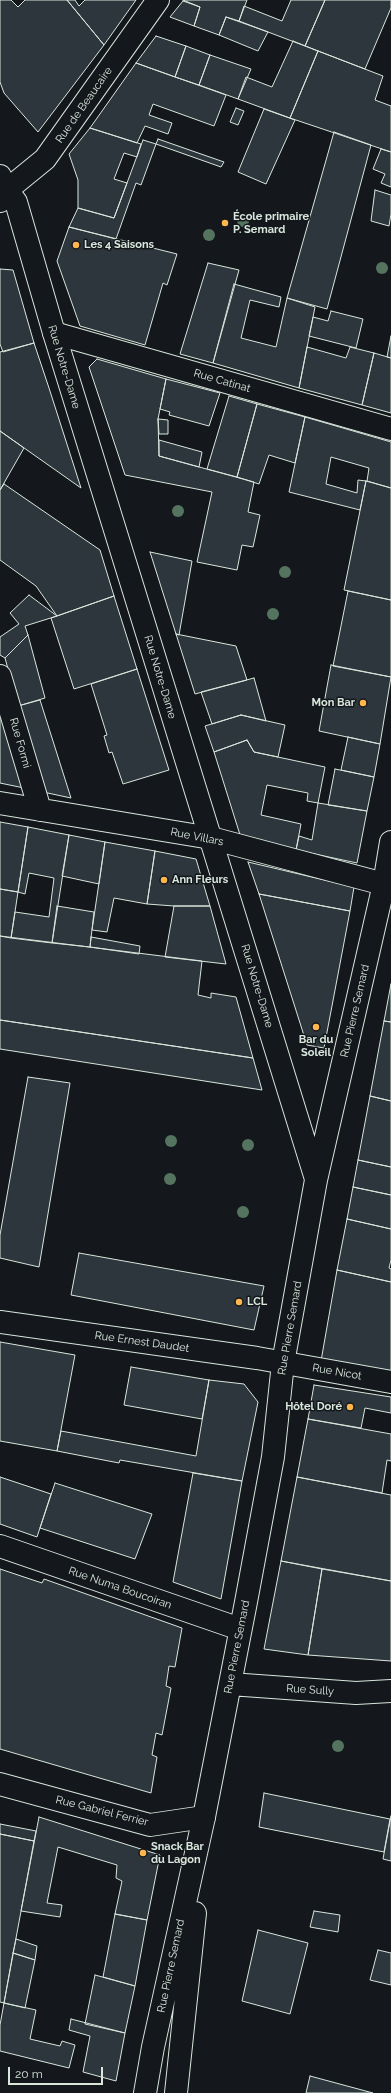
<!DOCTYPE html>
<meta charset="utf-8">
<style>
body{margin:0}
#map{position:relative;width:391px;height:2093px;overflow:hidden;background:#14181c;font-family:Raleway,sans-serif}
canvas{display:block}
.scale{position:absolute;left:8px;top:2067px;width:95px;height:18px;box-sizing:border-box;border:2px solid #d8e6dc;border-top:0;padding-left:5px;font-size:12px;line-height:14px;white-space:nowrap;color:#d8e6dc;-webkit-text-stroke:3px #14181c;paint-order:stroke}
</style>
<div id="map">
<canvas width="391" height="2093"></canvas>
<div class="scale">20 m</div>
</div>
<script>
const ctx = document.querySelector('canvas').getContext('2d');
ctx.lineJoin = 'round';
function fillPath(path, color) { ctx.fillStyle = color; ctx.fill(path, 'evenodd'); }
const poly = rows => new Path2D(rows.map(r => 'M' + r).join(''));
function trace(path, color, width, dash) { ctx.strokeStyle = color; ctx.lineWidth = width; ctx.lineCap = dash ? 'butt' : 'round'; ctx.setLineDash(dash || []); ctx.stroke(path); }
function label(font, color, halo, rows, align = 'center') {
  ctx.font = font + ' Raleway,sans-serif'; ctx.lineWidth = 3; ctx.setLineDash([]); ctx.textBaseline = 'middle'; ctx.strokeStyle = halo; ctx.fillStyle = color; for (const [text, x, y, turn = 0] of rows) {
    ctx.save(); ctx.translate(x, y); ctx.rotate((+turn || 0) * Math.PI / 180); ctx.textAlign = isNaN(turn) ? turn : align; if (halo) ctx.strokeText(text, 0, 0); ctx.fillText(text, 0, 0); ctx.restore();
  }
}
const building = poly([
 [0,0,11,0,18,7,25,0,67,0,104,45,38,132,4,93,0,82,0,0],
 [67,0,75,0,79,6,85,0,136,0,104,45,67,0],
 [183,0,247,0,239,21,226,17,219,35,194,26,200,7,183,0],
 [291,0,325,0,305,46,239,21,244,6,282,21,291,0],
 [325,0,391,0,391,8,365,69,305,46,325,0],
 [183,1,200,7,194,26,170,17,183,1],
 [226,17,268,32,258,51,219,35,226,17],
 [156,36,186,46,175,77,136,63,156,36],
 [293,41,318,51,290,118,238,99,246,77,272,87,293,41],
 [186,46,210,55,199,85,175,77,186,46],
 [318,51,383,76,375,100,391,106,391,152,290,118,318,51],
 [210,55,251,69,238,99,199,85,210,55],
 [136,63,226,95,214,126,153,104,149,115,172,123,168,134,145,126,137,143,90,128,136,63],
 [236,108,244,111,238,125,230,122,236,108],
 [264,109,295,120,266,184,238,172,264,109],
 [90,128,141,144,137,157,124,153,114,179,127,183,114,218,78,208,78,180,69,154,90,128],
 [334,132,371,145,327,309,287,298,334,132],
 [158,139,224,162,221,167,156,144,158,139],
 [143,140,156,144,141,185,136,183,116,239,69,227,78,208,114,218,143,140],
 [381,149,391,152,391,187,381,183,385,174,373,169,381,149],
 [375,190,391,195,391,214,389,226,371,221,375,190],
 [69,227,177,254,167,285,163,283,145,345,80,326,57,261,69,227],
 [208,263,239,270,213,363,180,354,208,263],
 [0,269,13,270,34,343,3,352,0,344,0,269],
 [234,284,281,297,279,307,250,300,241,338,276,347,287,298,315,307,299,388,213,363,234,284],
 [331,311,363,319,356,348,309,336,313,317,328,321,331,311],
 [391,336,391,358,387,357,391,336],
 [34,343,49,388,81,488,0,431,0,352,34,343],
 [307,347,346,358,350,347,374,353,362,405,299,388,307,347],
 [374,353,391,358,391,413,362,405,374,353],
 [97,359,166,379,158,419,159,456,254,482,248,512,260,515,253,547,242,545,237,570,197,562,212,492,125,475,89,367,97,359],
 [166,379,220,393,209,426,169,415,170,412,160,409,166,379],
 [229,396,257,404,237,477,207,469,229,396],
 [257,404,305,417,295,463,269,455,259,484,237,477,257,404],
 [305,417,391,442,391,488,367,481,369,468,331,457,326,484,357,493,358,480,366,481,360,510,289,492,305,417],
 [158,419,168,420,168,434,159,434,158,419],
 [0,431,24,448,0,490,0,431],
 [159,440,202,452,199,467,159,456,159,440],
 [366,481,391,488,391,600,344,590,366,481],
 [4,484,100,550,114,596,57,616,36,586,0,560,0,490,4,484],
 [150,552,192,561,179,635,176,634,150,552],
 [348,591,391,600,391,677,333,666,348,591],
 [29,595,57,616,25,626,28,635,5,658,0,655,0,637,19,624,10,613,29,595],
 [114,596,137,669,74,689,51,618,114,596],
 [176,634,236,646,247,680,195,694,176,634],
 [28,635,45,698,18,706,5,658,28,635],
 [331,665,391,677,380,744,319,731,331,665],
 [137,669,169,770,123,784,112,752,109,753,104,736,107,735,91,684,137,669],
 [254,678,266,721,241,715,212,724,201,692,254,678],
 [40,700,71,798,43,792,18,706,40,700],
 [0,707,24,788,0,783,0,707],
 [241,715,285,725,278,757,254,752,247,740,214,752,205,726,241,715],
 [348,737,380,744,374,777,341,770,348,737],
 [247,740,254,752,325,767,318,803,307,801,308,793,267,785,261,815,301,824,296,850,241,838,214,752,247,740],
 [335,769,374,777,367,811,328,805,335,769],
 [318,803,367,811,357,863,296,850,299,836,312,840,318,803],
 [0,822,28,827,18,892,0,889,0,822],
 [28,827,69,835,52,943,11,938,15,912,49,917,54,878,29,873,25,894,18,892,28,827],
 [69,835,105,842,99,884,62,876,69,835],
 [105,842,155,851,147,904,114,898,107,932,92,930,105,842],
 [155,851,196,859,210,906,174,906,147,904,155,851],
 [248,862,354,887,350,911,259,894,248,862],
 [0,889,18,892,11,938,0,936,0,889],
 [259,894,350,911,324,1048,307,1045,259,894],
 [57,906,94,912,90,947,52,943,57,906],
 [174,906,210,906,226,964,165,957,174,906],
 [0,936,202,961,198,995,211,998,211,993,236,997,253,1058,0,1020,0,936],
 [91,937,140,946,139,954,90,947,91,937],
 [391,984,391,1022,384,1021,391,984],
 [0,1020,253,1058,262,1090,0,1049,0,1020],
 [384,1021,391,1022,391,1101,370,1096,384,1021],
 [28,1077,70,1083,39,1267,0,1258,0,1235,28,1077],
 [370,1096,391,1101,391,1167,358,1160,370,1096],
 [358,1160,391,1167,391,1195,353,1187,358,1160],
 [353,1187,391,1195,391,1229,347,1219,353,1187],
 [347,1219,391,1229,391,1260,389,1268,391,1269,391,1282,337,1270,347,1219],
 [79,1253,264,1286,254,1330,71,1295,79,1253],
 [337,1270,391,1282,391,1374,321,1361,337,1270],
 [0,1342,75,1355,57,1451,0,1441,0,1342],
 [131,1367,209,1380,202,1419,124,1405,131,1367],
 [209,1380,244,1384,258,1402,242,1481,120,1460,119,1463,57,1451,61,1431,196,1456,209,1380],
 [314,1385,391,1397,391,1413,365,1408,361,1428,308,1419,314,1385],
 [308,1419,391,1434,391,1461,387,1460,382,1493,297,1477,308,1419],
 [193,1473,242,1481,221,1599,173,1582,193,1473],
 [0,1477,51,1494,37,1537,0,1524,0,1477],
 [297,1477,391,1495,391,1581,281,1561,297,1477],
 [55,1483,152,1514,135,1559,40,1528,55,1483],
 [281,1561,322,1569,308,1655,264,1649,281,1561],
 [0,1569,42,1583,44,1579,182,1628,175,1667,169,1666,166,1686,171,1688,162,1735,156,1733,152,1755,157,1757,151,1793,0,1749,0,1569],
 [322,1569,391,1581,391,1661,308,1655,322,1569],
 [264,1793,390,1819,384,1852,259,1827,264,1793],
 [391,1816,391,1861,383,1859,391,1816],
 [39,1817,160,1855,147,1920,115,1914,122,1881,116,1878,117,1865,58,1847,47,1903,62,1905,60,1917,21,1911,39,1817],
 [0,1824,36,1831,34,1841,0,1834,0,1824],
 [0,1834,34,1841,4,2003,0,2002,0,1834],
 [314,1911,340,1915,338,1932,310,1927,314,1911],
 [115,1914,147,1920,135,1986,103,1977,115,1914],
 [258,1930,308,1943,290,2014,242,2001,258,1930],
 [16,1939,37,1946,35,1960,13,1953,16,1939],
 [378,1950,391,1953,391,1985,370,1980,378,1950],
 [13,1953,35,1960,25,2008,4,2003,13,1953],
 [95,1975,135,1986,125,2033,85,2024,95,1975],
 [4,2003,36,2010,30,2039,60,2046,62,2041,75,2045,69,2068,0,2051,0,2025,4,2003],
 [71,2019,125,2033,116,2081,83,2072,90,2036,69,2030,71,2019],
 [310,2076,373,2093,306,2093,310,2076]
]);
const street = poly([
 [54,333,391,429],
 [0,676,40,810],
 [0,803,211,838,391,886],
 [0,1322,257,1358,391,1382],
 [0,1546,240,1629],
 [0,1784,150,1825,204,1817]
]);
const secondary = poly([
 [0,176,7,190,16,202,54,333,316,1179],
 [0,201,7,190,45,159,158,0],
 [230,1684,356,1693,391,1691],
 [145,2093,153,2047,204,1817,246,1602,273,1457,283,1363,316,1180,384,884,391,842],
 [176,2093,195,1913]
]);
const trees = [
 [243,221],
 [209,235],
 [382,268],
 [178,511],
 [285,572],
 [273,614],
 [171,1141],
 [248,1145],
 [170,1179],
 [243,1212],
 [338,1746]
];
const markers = [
 [225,223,4,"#ffb74d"],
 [76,245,4,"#ffb74d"],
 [363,703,4,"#ffb74d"],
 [164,880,4,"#ffb74d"],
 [316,1027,4,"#ffb74d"],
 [239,1302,4,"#ffb74d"],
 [350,1407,4,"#ffb74d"],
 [143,1853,4,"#ffb74d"]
];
const streetNames = [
 ["Rue de Beaucaire",84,105,-55],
 ["Rue Notre-Dame",64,367,73],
 ["Rue Catinat",222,381,16],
 ["Rue Notre-Dame",160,677,73],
 ["Rue Formi",20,743,74],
 ["Rue Villars",197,837,11],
 ["Rue Notre-Dame",257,986,73],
 ["Rue Pierre Semard",355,1011,-77],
 ["Rue Pierre Semard",290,1328,-80],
 ["Rue Ernest Daudet",142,1342,8],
 ["Rue Nicot",337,1372,10],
 ["Rue Numa Boucoiran",120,1588,19],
 ["Rue Pierre Semard",237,1647,-79],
 ["Rue Sully",310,1690,4],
 ["Rue Gabriel Ferrier",102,1811,14],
 ["Rue Pierre Semard",171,1966,-78]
];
const poiNames = [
 ["École primaire",233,217],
 ["P. Semard",233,230],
 ["Les 4 Saisons",84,245],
 ["Mon Bar",355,703,"right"],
 ["Ann Fleurs",172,880],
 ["Bar du",316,1040,"center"],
 ["Soleil",316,1053,"center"],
 ["LCL",247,1302],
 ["Hôtel Doré",342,1407,"right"],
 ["Snack Bar",151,1847],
 ["du Lagon",151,1860]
];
fillPath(building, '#2c363c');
trace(building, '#d8e6dc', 1);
trace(street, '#d8e6dc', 24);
trace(secondary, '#d8e6dc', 24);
trace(street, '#14181c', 22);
trace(secondary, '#14181c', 22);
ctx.fillStyle = '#55745f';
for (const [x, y] of trees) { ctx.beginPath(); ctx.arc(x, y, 6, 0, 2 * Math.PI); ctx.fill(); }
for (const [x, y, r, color] of markers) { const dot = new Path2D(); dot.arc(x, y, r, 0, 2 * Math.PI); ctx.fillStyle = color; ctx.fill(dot); trace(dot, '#14181c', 1.5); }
label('11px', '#d8e6dc', '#14181c', streetNames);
label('bold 11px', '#d8e6dc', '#14181c', poiNames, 'left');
</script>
